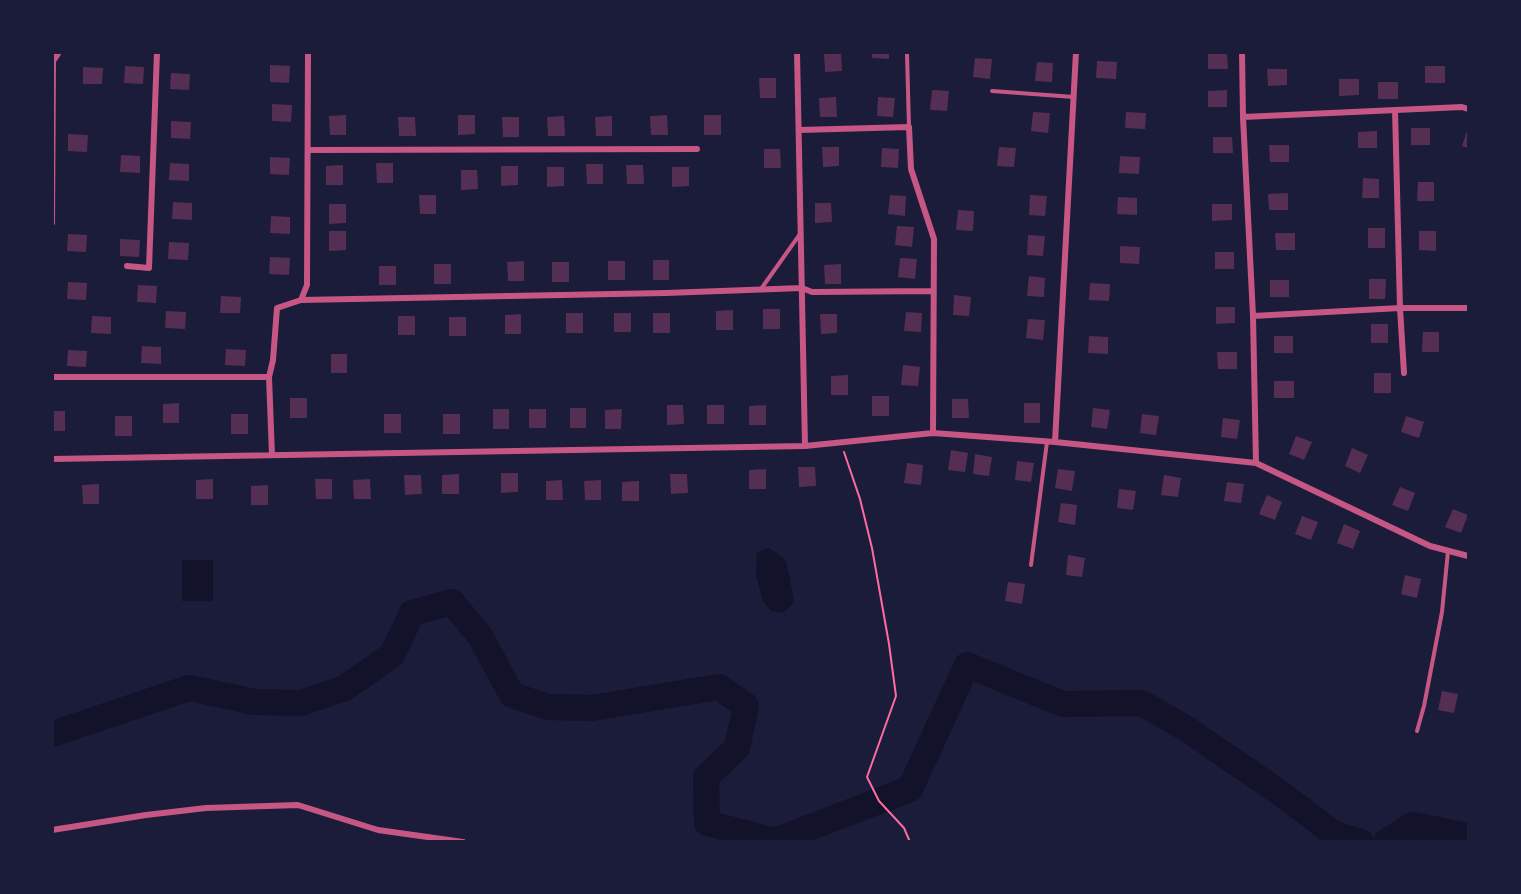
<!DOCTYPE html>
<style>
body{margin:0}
#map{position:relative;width:1521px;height:894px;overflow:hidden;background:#1b1b3a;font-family:Overpass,sans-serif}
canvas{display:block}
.frame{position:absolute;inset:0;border:54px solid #1b1b3a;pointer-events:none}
</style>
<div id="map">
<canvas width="1521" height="894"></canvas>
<div class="frame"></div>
</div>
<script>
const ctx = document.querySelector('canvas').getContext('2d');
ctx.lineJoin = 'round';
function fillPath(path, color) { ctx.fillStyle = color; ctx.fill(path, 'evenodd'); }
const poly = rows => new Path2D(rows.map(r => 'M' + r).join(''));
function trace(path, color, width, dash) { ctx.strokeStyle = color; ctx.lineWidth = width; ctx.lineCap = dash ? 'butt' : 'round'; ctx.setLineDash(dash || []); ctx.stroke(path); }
const water = poly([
 [769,548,785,559,789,575,794,602,783,613,771,611,763,601,756,576,757,552],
 [182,560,213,560,213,601,182,601]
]);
const river = poly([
 [52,734,189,688,255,702,301,703,345,688,392,655,412,613,452,602,480,636,512,695,548,707,592,708,719,687,746,706,737,748,706,777,707,823,775,841,910,789,967,665,1063,704,1142,703,1187,729,1283,795,1334,834,1361,842],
 [1386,842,1413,825,1468,836]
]);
const building = poly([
 [824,52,841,52,842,71,825,72],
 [872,52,889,52,889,59,872,58],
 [1208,52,1227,52,1228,69,1208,69],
 [975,58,992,59,990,79,973,77],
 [1097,61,1117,62,1116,79,1096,78],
 [1037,62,1053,63,1052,82,1035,81],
 [270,65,290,66,289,83,270,82],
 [125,66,144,67,143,84,124,83],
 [1425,66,1445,66,1445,83,1425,83],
 [83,67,103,68,102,84,83,84],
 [1267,69,1287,69,1287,85,1268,86],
 [171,73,190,74,189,90,170,89],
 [759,78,776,78,776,98,760,98],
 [1339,79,1359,79,1359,95,1339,96],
 [1378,82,1398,82,1398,99,1378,99],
 [932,90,949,91,947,111,930,110],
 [1227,90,1227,107,1208,107,1208,91],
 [836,97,837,117,820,117,819,98],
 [878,97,895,98,893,117,877,116],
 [272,104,292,105,291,122,272,121],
 [1033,112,1050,113,1048,133,1031,131],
 [1126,112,1146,113,1145,129,1125,128],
 [346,115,346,135,330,135,329,116],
 [458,115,475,115,475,134,458,135],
 [667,115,668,135,651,135,650,116],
 [704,115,721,115,721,135,704,135],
 [564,116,565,136,548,136,547,117],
 [612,116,612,136,596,136,595,117],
 [398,117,415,117,416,136,399,136],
 [502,117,519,117,519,137,503,137],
 [171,121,191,122,190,139,171,138],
 [1411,128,1430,128,1430,145,1411,145],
 [1468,128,1468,148,1462,146],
 [1377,131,1377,148,1358,148,1358,132],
 [68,134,88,135,87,152,68,151],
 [1213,137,1232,137,1233,153,1213,153],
 [1269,145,1289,145,1289,162,1270,162],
 [822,147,839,147,839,166,823,167],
 [999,147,1016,148,1014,167,997,166],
 [882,148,899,149,898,168,881,167],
 [764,149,780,149,781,168,764,168],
 [121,155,140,156,140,173,120,172],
 [1120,156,1140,157,1139,174,1119,173],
 [270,157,290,158,289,175,270,174],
 [170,163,189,164,189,181,169,180],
 [376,163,393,163,393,183,377,183],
 [586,164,603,164,603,184,587,184],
 [343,165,343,185,326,185,326,166],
 [626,165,643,165,644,184,627,184],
 [501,166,518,166,518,185,501,186],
 [547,167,564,167,564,186,547,187],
 [672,167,689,167,689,186,672,187],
 [461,170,477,170,478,189,461,190],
 [1363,178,1379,179,1379,198,1362,198],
 [1418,182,1434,182,1434,201,1417,201],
 [1288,193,1288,210,1269,210,1268,194],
 [419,195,436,195,436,214,420,214],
 [890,195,906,196,905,216,888,214],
 [1030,195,1047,196,1045,216,1029,215],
 [1118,197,1137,198,1137,215,1117,214],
 [173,202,192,203,192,220,172,219],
 [815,203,831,203,832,222,815,223],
 [329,204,346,204,346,223,329,224],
 [1212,204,1232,204,1232,220,1212,221],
 [958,210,974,211,973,231,956,230],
 [271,216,290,217,290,234,270,233],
 [897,226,914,227,912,247,895,245],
 [1368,228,1385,228,1385,248,1368,248],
 [329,231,346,231,346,250,329,251],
 [1419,231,1436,231,1436,251,1419,250],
 [1275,233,1295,233,1295,250,1276,250],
 [68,234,87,235,86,252,67,251],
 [1028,235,1045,236,1043,256,1027,255],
 [120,239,140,240,139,257,120,256],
 [169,242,189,243,188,260,168,259],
 [1120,246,1140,247,1139,264,1120,263],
 [1215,252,1234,252,1234,269,1215,269],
 [270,257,290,258,289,275,269,274],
 [900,258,917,259,915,279,898,277],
 [653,260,669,260,669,280,653,280],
 [524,261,524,281,508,281,507,262],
 [608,261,625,261,625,280,608,280],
 [552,262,569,262,569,282,552,282],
 [434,264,451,264,451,284,434,284],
 [841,264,841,284,825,284,824,265],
 [379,266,396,266,396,285,379,285],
 [1029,276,1045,278,1044,297,1027,296],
 [1369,279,1386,279,1385,299,1369,299],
 [1270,280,1289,280,1289,297,1270,297],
 [68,282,87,283,86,300,67,299],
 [1090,283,1110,284,1109,301,1089,300],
 [138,285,157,286,156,303,137,302],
 [954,295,971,297,969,316,953,315],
 [221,296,241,297,240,313,220,313],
 [1216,307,1235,307,1235,323,1216,324],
 [763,309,780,309,780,329,763,329],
 [733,310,733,330,716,330,716,311],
 [166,311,186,312,185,329,165,328],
 [906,312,922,313,921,332,904,331],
 [566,313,583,313,583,333,566,333],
 [614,313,631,313,631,332,614,332],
 [653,313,670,313,670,333,653,333],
 [521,314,521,334,505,334,505,315],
 [820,314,837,314,837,333,821,334],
 [92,316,111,317,111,334,91,333],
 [398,316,415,316,415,335,398,335],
 [449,317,466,317,466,336,449,336],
 [1028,319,1045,320,1043,340,1026,338],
 [1371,324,1388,324,1388,343,1371,343],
 [1423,332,1439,332,1439,352,1422,352],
 [1089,336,1108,337,1108,354,1088,353],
 [1274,336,1293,336,1293,353,1274,353],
 [142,346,161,347,161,364,141,363],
 [226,349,246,350,245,366,225,365],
 [68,350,87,351,86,367,67,366],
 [1217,352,1237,352,1237,369,1218,369],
 [331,354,347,354,347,373,331,373],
 [903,365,920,367,918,386,901,385],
 [1374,373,1391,373,1391,393,1374,393],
 [848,375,848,395,831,395,831,376],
 [1274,381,1294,381,1294,398,1274,398],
 [872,396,889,396,889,416,872,416],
 [290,398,307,398,307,418,290,418],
 [952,399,968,399,969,418,952,418],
 [179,403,179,423,163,423,163,404],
 [1024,403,1040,403,1040,423,1024,423],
 [667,405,683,405,684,424,667,425],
 [707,405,724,405,724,424,707,424],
 [766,405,766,425,749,425,749,406],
 [570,408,586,408,586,428,570,428],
 [1093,408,1110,410,1107,429,1091,427],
 [493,409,509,409,509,429,493,429],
 [529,409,546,409,546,428,529,428],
 [622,409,621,429,605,429,605,410],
 [52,411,65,411,65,431,52,431],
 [231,414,248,414,248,434,231,434],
 [384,414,401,414,401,433,384,433],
 [443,414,460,414,460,434,443,434],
 [1142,414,1159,416,1156,435,1140,433],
 [115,416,132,416,132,436,115,436],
 [1406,416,1424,422,1419,438,1401,432],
 [1223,418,1240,420,1237,439,1221,437],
 [1296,436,1312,442,1304,460,1289,454],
 [1352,448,1368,455,1360,473,1345,466],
 [951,450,968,453,965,472,948,470],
 [975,454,992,457,989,476,973,474],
 [1017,461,1034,463,1031,482,1015,480],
 [907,463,923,465,921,485,904,483],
 [798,467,815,467,816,486,799,487],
 [766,469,766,489,749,489,749,470],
 [1058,469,1075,471,1072,491,1055,488],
 [501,473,518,473,518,492,501,493],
 [459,474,459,494,442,494,442,475],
 [670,474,687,474,688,493,671,494],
 [404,475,421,475,422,494,405,495],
 [1164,475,1181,478,1178,497,1161,495],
 [213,479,213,499,196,499,196,480],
 [315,479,332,479,332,499,316,499],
 [370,479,371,499,354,499,353,480],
 [562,480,563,500,546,500,546,481],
 [601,480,601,500,585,500,584,481],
 [639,481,639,501,622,501,622,482],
 [1227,482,1244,484,1241,503,1224,501],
 [99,484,99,504,83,504,82,485],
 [268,485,268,505,251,505,251,486],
 [1400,487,1415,493,1408,511,1392,505],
 [1119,489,1136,491,1133,510,1117,508],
 [1267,495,1282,502,1275,520,1259,514],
 [1061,503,1077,505,1075,525,1058,522],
 [1453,509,1468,515,1461,533,1445,527],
 [1302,516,1318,522,1311,540,1295,534],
 [1344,524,1360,531,1353,549,1337,543],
 [1068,555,1085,558,1082,577,1066,575],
 [1405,575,1421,579,1417,598,1401,594],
 [1008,582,1025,584,1022,604,1005,601],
 [1442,691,1458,694,1454,713,1438,710]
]);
const path = poly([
 [844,452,860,499,872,548,889,644,896,696,867,777,879,801,904,828,910,842]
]);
const service = poly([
 [907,54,909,127],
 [992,91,1074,97],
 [761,289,800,234],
 [1031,565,1047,442],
 [1417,731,1424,706,1442,612,1448,551]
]);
const minor = poly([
 [797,52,805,446],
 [1242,52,1243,117,1253,316,1256,463],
 [1395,110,1400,308,1404,373],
 [1243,117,1462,107,1468,109],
 [799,130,909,127,911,169,934,239,933,433],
 [308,150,697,149],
 [52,223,53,61,59,52],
 [127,266,149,268,157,52],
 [301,300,666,293,802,288,812,292,933,291],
 [1253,316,1400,308,1468,308],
 [52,377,269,377],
 [1055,442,1076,52],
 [272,455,269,377,273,360,277,308,301,300,307,285,308,52],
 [52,459,805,446,933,433,1055,442,1256,463,1430,546,1468,556],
 [52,830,146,815,206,808,298,805,378,830,463,842]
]);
fillPath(water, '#12122b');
trace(river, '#12122b', 26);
fillPath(building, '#542f53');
trace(path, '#ff6b9d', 2);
trace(service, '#c65784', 4);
trace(minor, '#c65784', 6);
</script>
